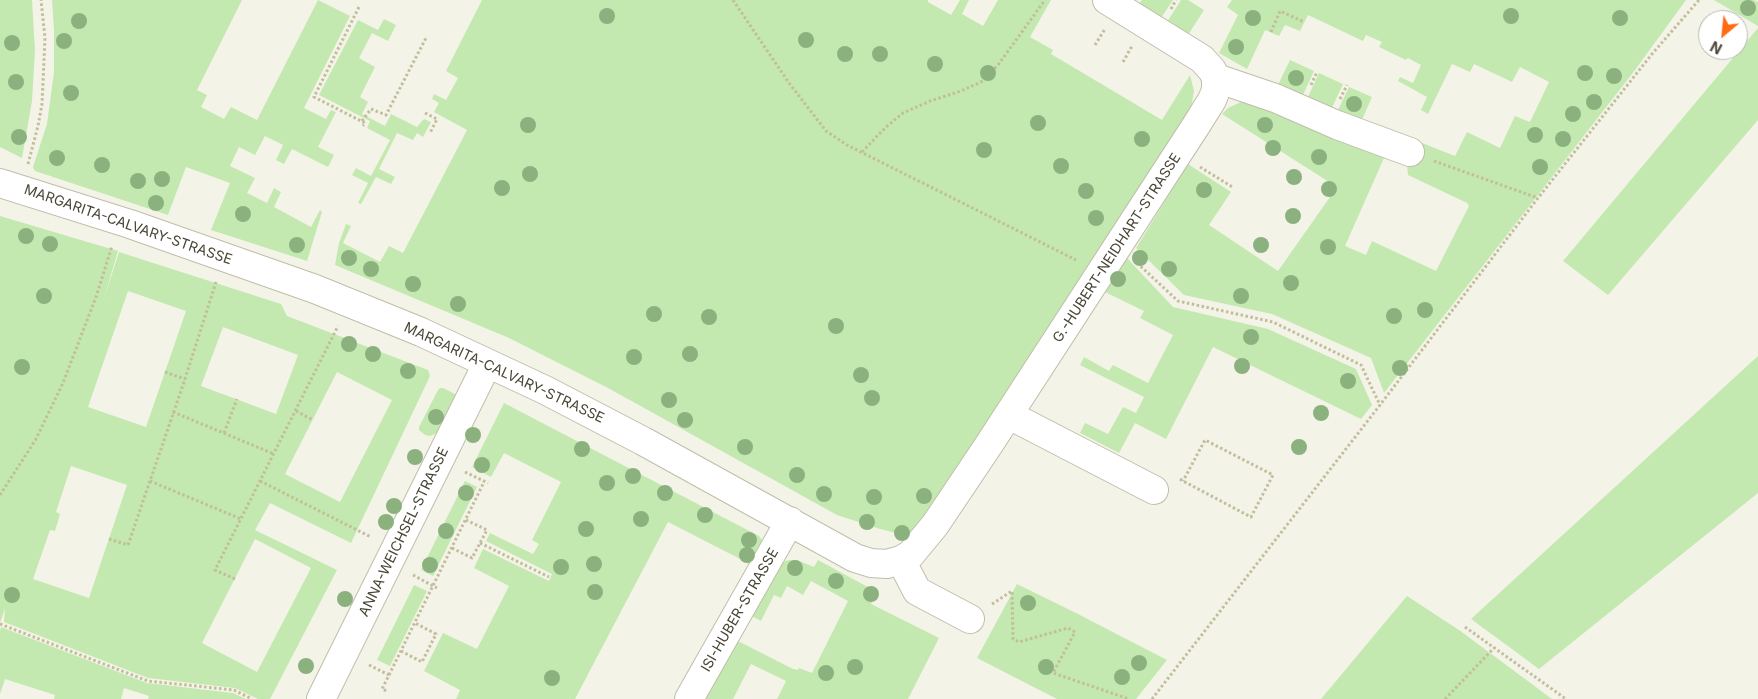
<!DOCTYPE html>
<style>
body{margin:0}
#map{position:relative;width:1758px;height:699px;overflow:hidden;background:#f4f3e8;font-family:Inter,sans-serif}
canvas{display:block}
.north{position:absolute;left:1698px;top:10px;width:50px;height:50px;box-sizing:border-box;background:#fff;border:1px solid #b6b5af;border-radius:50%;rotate:208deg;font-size:14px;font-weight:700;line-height:20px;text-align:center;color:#484536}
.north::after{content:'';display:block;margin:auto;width:18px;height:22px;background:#ff6c14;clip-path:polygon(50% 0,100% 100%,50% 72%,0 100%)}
</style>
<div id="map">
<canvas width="1758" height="699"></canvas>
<div class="north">N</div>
</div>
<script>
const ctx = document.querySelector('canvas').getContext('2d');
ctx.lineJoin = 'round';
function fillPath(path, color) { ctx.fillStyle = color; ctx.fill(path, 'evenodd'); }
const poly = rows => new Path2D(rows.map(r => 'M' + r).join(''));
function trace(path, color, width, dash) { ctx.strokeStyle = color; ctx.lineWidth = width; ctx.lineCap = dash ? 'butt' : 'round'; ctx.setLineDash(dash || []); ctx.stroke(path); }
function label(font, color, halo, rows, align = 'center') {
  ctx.font = font + ' Inter,sans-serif'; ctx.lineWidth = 4; ctx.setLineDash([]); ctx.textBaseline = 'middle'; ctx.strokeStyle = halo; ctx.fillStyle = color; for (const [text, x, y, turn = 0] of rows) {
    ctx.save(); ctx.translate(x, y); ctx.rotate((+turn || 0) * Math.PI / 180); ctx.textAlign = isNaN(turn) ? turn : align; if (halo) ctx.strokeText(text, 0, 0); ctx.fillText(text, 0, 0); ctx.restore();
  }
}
const green = poly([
 [0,0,32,0,35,50,32,101,22,158,0,147],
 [52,0,242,0,197,90,207,95,201,107,224,119,231,107,257,120,318,0,350,16,304,108,326,119,331,110,336,112,318,147,334,155,328,167,292,149,284,164,276,160,283,145,265,136,255,155,239,147,230,166,255,178,247,193,267,203,274,188,281,192,274,207,311,227,320,210,322,212,307,261,211,230,230,183,186,167,168,215,35,171,33,167,47,124,54,72,54,30],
 [482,0,928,0,928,2,951,15,960,0,969,0,962,14,983,26,998,0,1051,0,1030,37,1053,50,1051,54,1162,120,1190,75,1194,91,1190,114,997,410,912,537,880,529,837,515,608,388,509,338,335,265,339,243,346,224,351,226,343,243,380,262,389,246,403,253,467,130,434,112,439,103,432,99,434,94,446,100,458,78,446,71],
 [1142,0,1173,0,1161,18,1139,4],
 [1181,0,1188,0,1204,10,1188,35,1167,22],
 [1232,0,1686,0,1635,70,1384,393,1371,358,1272,314,1184,295,1136,248,1188,164,1231,192,1209,225,1278,271,1337,187,1222,114,1228,108,1243,101,1254,102,1303,125,1384,158,1345,246,1366,255,1372,241,1436,271,1469,206,1467,203,1408,175,1407,165,1417,141,1455,156,1467,132,1500,148,1515,116,1530,122,1549,82,1520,67,1512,82,1474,64,1470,72,1452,64,1428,114,1421,110,1427,97,1398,81,1400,77,1413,83,1421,65,1408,58,1406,60,1379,47,1382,42,1366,35,1363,41,1308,15,1300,31,1285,25,1279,36,1265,30,1247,69,1219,53,1238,15,1227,7],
 [1714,0,1754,0,1758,2,1758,26],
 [384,19,396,25,388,41,372,33,359,58,375,67,360,97,368,102,362,114,385,126,391,114,417,127,424,119,431,122,423,137,417,133,413,140,397,133,379,169,395,177,391,184,376,177,361,204,358,203,368,183,352,175,356,168,371,176,390,140,367,128,370,121,319,95,358,20,378,30],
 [1758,28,1758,120,1608,295,1563,261],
 [1290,60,1314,71,1302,97,1278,85],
 [1319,73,1343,84,1331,110,1307,99],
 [1349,87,1372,97,1361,122,1337,112],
 [0,216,118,251,103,302,119,252,281,304,287,316,428,370,430,376,351,543,270,503,255,530,337,570,270,699,258,699,235,688,148,678,4,622,5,608,0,623],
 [128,291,186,311,146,427,88,407],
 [223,327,298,355,276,414,201,386],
 [337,372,392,400,340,502,285,474],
 [71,466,127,485,89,598,33,579,50,530,55,531,60,514,56,512],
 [255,539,311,568,257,672,202,643],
 [1127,258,1173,307,1268,329,1356,369,1372,405,1361,419,1213,347,1166,439,1135,423,1119,453,1080,433,1085,423,1108,434,1123,407,1136,413,1144,397,1080,365,1084,357,1109,371,1113,365,1148,383,1173,335,1140,318,1144,311,1105,292],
 [1758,356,1758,493,1539,669,1471,619],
 [440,388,443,388,455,394,454,402,437,433,430,436,425,435,419,430,419,427,438,390],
 [504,403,759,536,762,540,752,565,668,522,575,699,456,699,460,690,424,671,443,633,477,649,509,586,474,568,483,549,549,581,552,574,486,541,490,533,533,554,539,544,532,540,561,482,504,453,491,477,472,467],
 [465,481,477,487,433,576,421,570],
 [790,560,797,560,814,567,818,560,877,592,871,604,939,638,908,699,777,699,786,681,751,664,733,699,703,699,736,640,793,669,798,670,799,668,812,673,848,601,811,581,803,595,787,586,781,598,774,595,761,621,752,616,781,565,785,561],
 [1017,584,1078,614,1167,660,1136,699,1057,699,977,658],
 [414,585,427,591,390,666,377,660],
 [1407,596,1459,630,1552,699,1321,699],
 [1,627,147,683,233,693,246,699,148,699,149,696,124,688,121,699,54,699,55,695,5,679,0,694,0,631]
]);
const path = poly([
 [733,0,789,83,826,131,847,145,1076,260],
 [359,7,314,97,365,123,363,126],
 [1171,9,1176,0],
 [1271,32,1280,11,1304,22],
 [1095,45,1105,29],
 [1123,62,1132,46],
 [1311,85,1317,72],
 [1340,99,1347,85],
 [425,113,437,119,430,133],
 [362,121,371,109,386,115,427,36],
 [862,152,886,127,903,113,930,101,961,91,983,81,998,65,1045,0],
 [1434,161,1538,198],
 [28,164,38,126,42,104,45,38,41,0],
 [1200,167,1234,188],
 [1137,263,1178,301,1273,322,1361,365,1380,405],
 [165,372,185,379],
 [296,411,313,420],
 [173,412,274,454],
 [224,433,237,399],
 [465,472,488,483],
 [1180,479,1183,481,1251,517,1273,475,1205,440,1183,481],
 [150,481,241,519],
 [260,481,371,537],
 [0,495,36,439,63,383,96,297,112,246],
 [109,539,128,545,185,379,216,282],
 [480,543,549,577],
 [452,548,472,558,480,543,487,530,466,520],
 [413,575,437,588],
 [235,579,215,570,338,326],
 [992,604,1012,591,1013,639,1019,642,1068,628,1075,632,1053,673,1129,699],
 [0,624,148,681,234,690,252,699],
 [1465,627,1566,699],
 [401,651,422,662,436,634,415,623],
 [369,665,389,675,382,689,387,691],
 [389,675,484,482],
 [1152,699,1380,405,1538,198,1652,54,1699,0],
 [1445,699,1494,648]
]);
const minor = poly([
 [1107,0,1202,59,1212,70,1216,78,1275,98,1337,125,1410,152],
 [0,183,130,224,315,289,421,332,545,390,643,441,855,558,871,563,887,564,901,560,911,554,935,525,990,443,1197,124,1212,100,1216,90,1216,78],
 [1009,415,1154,490],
 [901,560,917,591,970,619],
 [321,699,487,364],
 [689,699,790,521]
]);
const trees = [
 [1748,8],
 [607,16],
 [1511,16],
 [1253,18],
 [1620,18],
 [79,21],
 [806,40],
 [64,41],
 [12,43],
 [1236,47],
 [845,54],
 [880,54],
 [935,64],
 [988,73],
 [1585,73],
 [1614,76],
 [1296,78],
 [16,82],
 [71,93],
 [1594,102],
 [1354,104],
 [1573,114],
 [1038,123],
 [528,125],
 [1265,125],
 [1535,135],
 [19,137],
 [1142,139],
 [1563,139],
 [1273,148],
 [984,150],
 [1319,157],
 [57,158],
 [102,165],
 [1061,166],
 [1540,167],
 [530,174],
 [1294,177],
 [162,179],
 [138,181],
 [502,188],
 [1329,189],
 [1204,190],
 [1086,191],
 [156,203],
 [243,214],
 [1293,216],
 [1096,218],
 [26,236],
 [50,244],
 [297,245],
 [1261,245],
 [1328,247],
 [349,258],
 [1140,258],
 [371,269],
 [1169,269],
 [1118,279],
 [1291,283],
 [413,284],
 [44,296],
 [1241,296],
 [458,304],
 [1425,310],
 [654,314],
 [1394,316],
 [709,317],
 [836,326],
 [1251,337],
 [349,344],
 [373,354],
 [690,354],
 [634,357],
 [1242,366],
 [22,367],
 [1400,368],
 [408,371],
 [861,375],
 [1348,381],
 [872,398],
 [669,400],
 [1321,413],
 [436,417],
 [685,420],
 [473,435],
 [745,447],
 [1299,447],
 [582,449],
 [415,457],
 [482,465],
 [797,475],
 [633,476],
 [607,483],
 [466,493],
 [665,493],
 [824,494],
 [924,496],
 [874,497],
 [394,506],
 [705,515],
 [641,519],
 [386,522],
 [867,522],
 [586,529],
 [446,531],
 [902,533],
 [749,540],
 [747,555],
 [594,564],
 [430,565],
 [561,567],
 [795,568],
 [836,581],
 [595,592],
 [871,594],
 [12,595],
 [345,599],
 [1028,603],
 [1139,663],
 [306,666],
 [855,667],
 [1046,667],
 [826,673],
 [1122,677],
 [552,678]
];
const streetNames = [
 ["MARGARITA-CALVARY-STRASSE",128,225,19],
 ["G.-HUBERT-NEIDHART-STRASSE",1117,248,-57],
 ["MARGARITA-CALVARY-STRASSE",504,373,25],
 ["ANNA-WEICHSEL-STRASSE",404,532,-64],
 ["ISI-HUBER-STRASSE",740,610,-60]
];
fillPath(green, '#c3e9b0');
trace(minor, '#c0beaa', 30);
trace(path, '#c2bd9b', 3, [2.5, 2.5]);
trace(minor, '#fff', 28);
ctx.fillStyle = '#8bb27e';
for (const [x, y] of trees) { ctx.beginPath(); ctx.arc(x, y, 8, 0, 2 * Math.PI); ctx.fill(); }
label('14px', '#484536', '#fff', streetNames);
</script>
